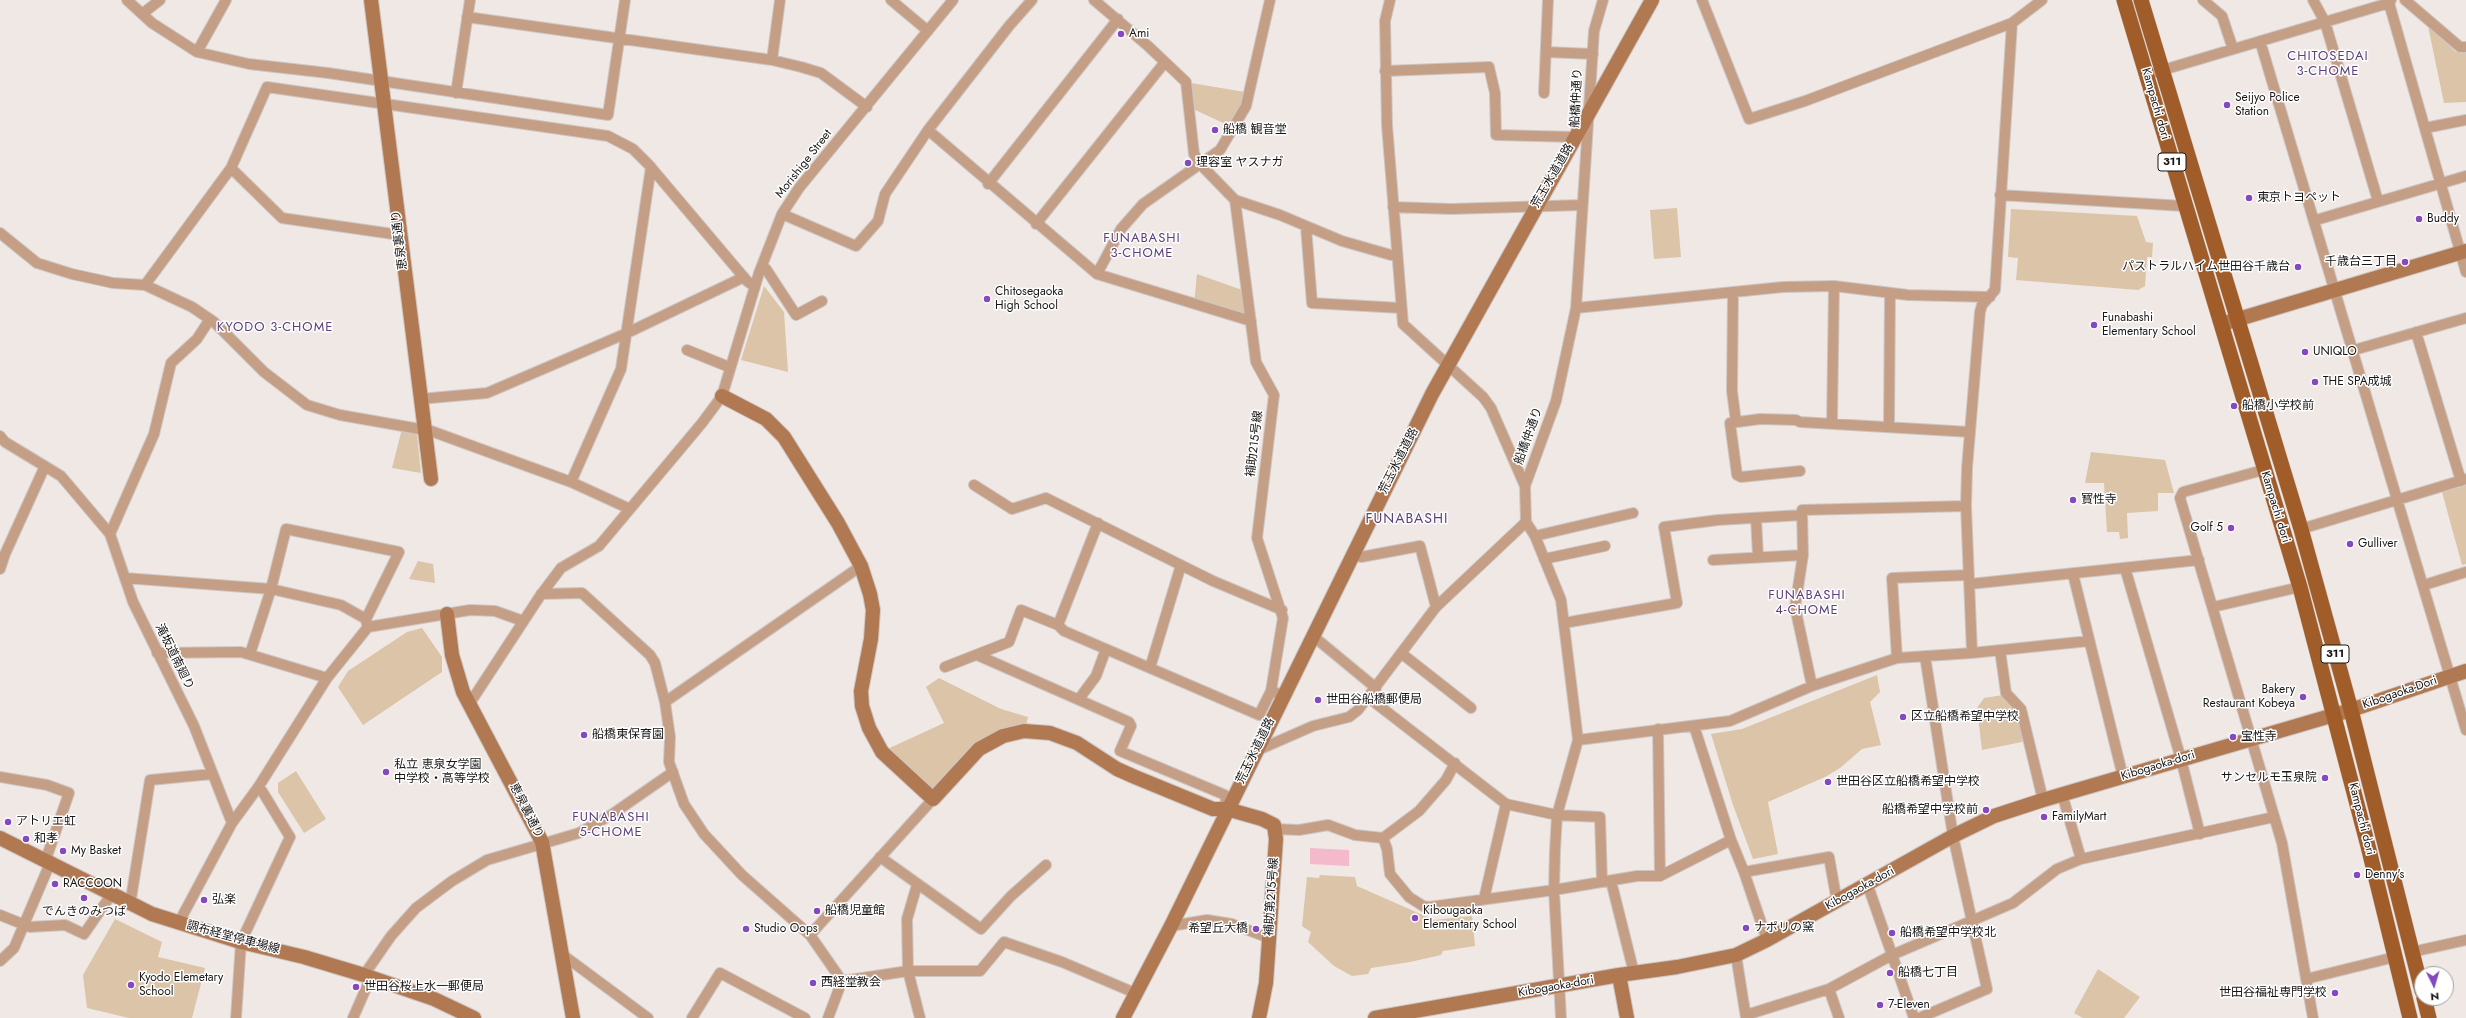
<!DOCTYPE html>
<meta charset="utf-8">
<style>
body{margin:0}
#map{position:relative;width:2466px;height:1018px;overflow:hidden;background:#efe8e5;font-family:Jost,sans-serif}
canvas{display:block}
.north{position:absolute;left:2414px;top:966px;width:40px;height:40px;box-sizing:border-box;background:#fff;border:1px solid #a3a2a1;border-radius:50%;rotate:175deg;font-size:11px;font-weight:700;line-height:16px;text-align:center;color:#181615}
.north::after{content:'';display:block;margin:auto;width:14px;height:18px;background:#8449bf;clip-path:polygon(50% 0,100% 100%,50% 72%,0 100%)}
</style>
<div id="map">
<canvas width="2466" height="1018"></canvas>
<div class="north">N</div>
</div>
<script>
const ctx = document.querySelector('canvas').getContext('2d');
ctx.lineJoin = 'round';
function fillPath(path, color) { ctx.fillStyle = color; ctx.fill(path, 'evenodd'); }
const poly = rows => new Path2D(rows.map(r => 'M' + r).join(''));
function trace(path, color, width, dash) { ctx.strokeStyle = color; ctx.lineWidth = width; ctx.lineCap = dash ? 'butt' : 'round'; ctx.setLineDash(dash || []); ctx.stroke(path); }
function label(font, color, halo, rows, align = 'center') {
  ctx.font = font + ' Jost,"Noto Sans JP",sans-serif'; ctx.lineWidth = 3; ctx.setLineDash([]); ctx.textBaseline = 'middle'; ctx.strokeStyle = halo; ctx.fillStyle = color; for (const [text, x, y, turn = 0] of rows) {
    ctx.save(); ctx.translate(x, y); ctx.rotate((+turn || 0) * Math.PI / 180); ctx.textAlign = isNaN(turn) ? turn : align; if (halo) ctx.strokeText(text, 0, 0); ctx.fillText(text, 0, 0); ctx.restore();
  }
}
const green = poly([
 [2428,26,2456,52,2466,52,2466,102,2444,103],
 [1191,83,1245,92,1244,101,1230,126,1193,109],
 [1677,208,1681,257,1654,259,1650,210],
 [2011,209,2137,216,2146,242,2153,243,2152,257,2147,257,2145,286,2138,290,2016,280,2018,258,2008,257],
 [1197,274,1245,291,1249,320,1194,304],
 [764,286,784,312,788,372,741,360],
 [402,429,413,430,417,435,421,473,392,468],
 [2091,452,2165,460,2174,493,2158,493,2158,511,2127,513,2128,538,2120,539,2119,532,2107,532,2104,483,2085,483],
 [2466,485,2466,564,2462,565,2442,492],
 [418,561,433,564,435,583,409,579],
 [422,628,442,657,442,672,363,725,338,687,348,671,407,632],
 [1877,675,1880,692,1870,702,1881,745,1862,749,1840,768,1825,777,1768,802,1778,854,1753,859,1733,805,1711,734,1742,729],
 [939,678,1001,709,1028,717,1025,729,1003,734,933,797,883,751,944,723,926,687],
 [2003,695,2017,710,2024,739,2022,742,1982,750,1977,708,1984,698],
 [296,771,326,819,304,833,278,792,278,783],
 [1320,875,1355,877,1357,886,1434,920,1472,916,1475,946,1443,951,1441,955,1410,962,1371,968,1368,974,1352,976,1334,966,1308,942,1311,932,1302,926,1307,877,1319,878],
 [115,919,162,942,158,957,205,968,192,1018,129,1018,87,1008,83,975],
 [2098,969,2140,997,2124,1018,2083,1018,2074,1013]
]);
const water = poly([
 [1310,848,1349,850,1349,866,1310,864]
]);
const street = poly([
 [127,0,152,23,197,52,249,64,328,73,608,115,625,0],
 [891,0,928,31],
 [1094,0,1148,46,1186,82,1194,154,1201,165,1235,200,1280,215,1342,241,1391,255,1397,254],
 [1390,0,1385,21,1387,125,1403,324,1483,397,1491,408,1525,486],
 [1702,0,1749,119,1805,101,2012,23,2042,0],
 [2203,0,2222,16,2233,49],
 [2313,0,2325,22,2378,201],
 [2405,0,2460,47,2466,47],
 [2389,3,2466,272],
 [142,14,160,0],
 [467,17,772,60,801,67,821,73,867,107],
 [2260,41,2466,730],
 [197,52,226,0],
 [1546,52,1593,54],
 [772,60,780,0],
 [1385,71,1489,67,1495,93,1496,135,1575,137],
 [2146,75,2389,3,2391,0],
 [456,93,470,0],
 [1544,93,1548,0],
 [2425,128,2466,120],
 [928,130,1097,274,1251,321],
 [231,168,282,218,400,235],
 [988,184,1118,19],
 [2000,195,2184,206],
 [1235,200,1256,362,1274,395,1257,538,1283,618,1271,691],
 [1393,207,1451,209,1582,205],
 [782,214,856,246,878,221,885,194,928,130,1009,26,1032,0],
 [2316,220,2466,176],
 [1036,224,1165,62],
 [1306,227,1312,303,1401,308],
 [0,233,37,263,72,274,113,283,145,285,192,307,214,322,264,372,307,405,340,415,431,431,571,482,630,509],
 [762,266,766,269,796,315,822,301],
 [1097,274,1121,229,1143,204,1220,150,1246,106,1270,0],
 [145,285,231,168,267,87,608,136,633,149,649,165,747,281,755,287],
 [1733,292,1732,391,1736,422],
 [1576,308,1783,287,1834,286,1908,295,1990,297],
 [2416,332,2461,481],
 [687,350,729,367],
 [2354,350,2466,318],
 [420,399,487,393,627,333,744,277],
 [1832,423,1834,286],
 [1889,426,1890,293],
 [0,436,5,442,61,476,110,534,133,602,194,726,232,823],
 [2263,470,2183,492,2180,498,2282,843,2313,1018],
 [1800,471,1741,477,1737,475,1730,423,1760,419,1796,420,1800,422,1970,432],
 [571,482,621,369,651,167],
 [974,485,1012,509,1046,498,1213,581,1282,610],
 [1756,518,1758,556],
 [1526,522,1535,536,1561,600,1578,740,1557,815,1555,850,1554,890,1561,1018],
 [2301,529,2466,479],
 [110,534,154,434,171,363,197,339,210,319],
 [1535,536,1633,513],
 [1353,553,1361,557,1420,546,1436,607],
 [1544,559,1605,546],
 [1713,560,1803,555],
 [2125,568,2181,759,2200,834],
 [0,569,5,554,45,466],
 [2073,574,2123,777],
 [125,578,271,589,341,605,366,619,367,625],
 [1970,584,2199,560],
 [2424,585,2466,572],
 [541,594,582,593,650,655,655,663,665,702,670,737,669,762,684,804,704,834,742,875,810,935,842,981],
 [2213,607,2300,587],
 [1564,623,1677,603,1664,527,1718,520,1802,515],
 [1058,625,1098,523],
 [1313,636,1376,688],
 [2000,650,2006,693,2021,709,2043,800],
 [157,653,241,652,327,678],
 [1401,653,1471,708],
 [1972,653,1966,506,1967,468,1980,312,1982,305,1995,290,2012,23],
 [250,654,271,589,286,529,399,552,366,619],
 [977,655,1129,722,1131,726,1120,751,1225,795,1227,809],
 [1897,658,1892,578,1969,575],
 [945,667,1009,642,1021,610,1058,625,1064,631,1259,715,1271,691,1277,693],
 [1150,668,1181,565],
 [1812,686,1795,607,1803,555,1802,510,1966,506],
 [1369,698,1506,804,1557,815,1600,817,1602,881],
 [1079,699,1096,676,1106,649],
 [665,702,861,566],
 [470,703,540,596,561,568,599,546,702,423,722,396,759,273,782,214,799,188,953,0],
 [1694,726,1731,840,1744,872,1767,940],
 [1658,729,1660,876],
 [1578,740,1730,721,1812,686,1897,658,1972,653,2089,641],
 [1256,751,1313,726,1349,717,1358,710,1436,607,1526,522,1525,486,1556,401,1576,308,1594,31,1603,0],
 [0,777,47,785,69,793,46,859],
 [2062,794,2081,859],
 [1275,829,1299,830,1328,825,1355,835,1383,838,1387,849,1390,874,1409,897,1423,906,1429,907,1554,890,1637,876,1660,876,1731,840],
 [1383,838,1419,811,1446,780,1455,763],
 [880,857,981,929,1011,896,1046,865],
 [1744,872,1829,857,1837,902],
 [1611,881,1634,973],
 [917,885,907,919,908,971,920,1018],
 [1868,886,1914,1018],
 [1484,899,1506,804],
 [130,905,150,780,212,774],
 [0,915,30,927,65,925,84,934,111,895],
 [178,924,232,823,259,786,327,678,368,627,470,610,495,611,523,621],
 [1171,926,1207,920,1232,924,1269,938],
 [810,935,933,799],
 [2412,952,2466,940],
 [563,955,648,1018],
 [1736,955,1746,1018],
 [0,961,14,948,51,861],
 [364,975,391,936,416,908,452,881,487,860,579,833,611,815,673,772],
 [2306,979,2395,957],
 [842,981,908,971,980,971,1004,942,1062,962,1135,993],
 [1829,989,1839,1018],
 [1746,1015,1829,989,1892,955,2013,903,2057,869,2081,859,2274,817],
 [236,1018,241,942,290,837,259,786],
 [353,1018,371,977],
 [692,1018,720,973,805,1018],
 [828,1018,842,981],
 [1919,1018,1987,989,1953,836,1925,656]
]);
const secondary = poly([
 [371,0,431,479],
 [2222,324,2466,251],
 [722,396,766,419,784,437,838,523,861,566,870,594,873,610,871,639,861,691,862,706,869,728,882,752,933,799,979,749,1003,736,1024,731,1050,733,1077,743,1117,769,1135,777,1213,809,1227,809,1262,819,1274,825,1276,839,1266,983,1259,1018],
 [447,614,452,655,463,692,542,842,573,1018],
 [0,838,152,914,241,942,304,957,364,975,434,999,474,1018],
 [1619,975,1627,1018],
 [1123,1018,1171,926,1432,394,1652,0],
 [1375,1018,1619,975,1677,967,1736,955,1767,940,1953,836,1994,816,2043,800,2351,710,2466,671]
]);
const primary = poly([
 [2124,0,2300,587,2368,846,2410,1018],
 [2141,0,2301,529,2351,710,2422,991],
 [2424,998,2429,1018]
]);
const markers = [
 [1121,34,4,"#8449bf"],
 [2227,105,4,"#8449bf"],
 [1215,130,4,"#8449bf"],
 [1188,163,4,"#8449bf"],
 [2249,198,4,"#8449bf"],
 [2419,219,4,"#8449bf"],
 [2405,262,4,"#8449bf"],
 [2298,267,4,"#8449bf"],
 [987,299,4,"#8449bf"],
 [2094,325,4,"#8449bf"],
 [2305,352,4,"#8449bf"],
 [2315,382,4,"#8449bf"],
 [2234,406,4,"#8449bf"],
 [2073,500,4,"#8449bf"],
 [2231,528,4,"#8449bf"],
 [2350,544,4,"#8449bf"],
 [2303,697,4,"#8449bf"],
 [1318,700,4,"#8449bf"],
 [1903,717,4,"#8449bf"],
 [584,735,4,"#8449bf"],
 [2233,737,4,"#8449bf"],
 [386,772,4,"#8449bf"],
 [2325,778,4,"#8449bf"],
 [1828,782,4,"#8449bf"],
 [1986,810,4,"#8449bf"],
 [2044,817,4,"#8449bf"],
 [8,822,4,"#8449bf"],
 [26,839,4,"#8449bf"],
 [63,851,4,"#8449bf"],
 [2357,875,4,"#8449bf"],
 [55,884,4,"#8449bf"],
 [84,898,4,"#8449bf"],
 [204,900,4,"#8449bf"],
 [817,911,4,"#8449bf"],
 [1415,918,4,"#8449bf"],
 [1746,928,4,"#8449bf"],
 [746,929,4,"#8449bf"],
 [1256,929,4,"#8449bf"],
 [1892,933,4,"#8449bf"],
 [1890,973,4,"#8449bf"],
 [813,983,4,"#8449bf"],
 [131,985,4,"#8449bf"],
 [356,987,4,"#8449bf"],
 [2335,993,4,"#8449bf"],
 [1880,1005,4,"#8449bf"]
];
const shields = [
 [2172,162,28],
 [2335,654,28]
];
const shieldNames = [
 ["311",2172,162],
 ["311",2335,654]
];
const poiNames = [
 ["Ami",1129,34],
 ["Seijyo Police",2235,98],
 ["Station",2235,112],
 ["船橋 観音堂",1223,130],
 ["理容室 ヤスナガ",1196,163],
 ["東京トヨペット",2257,198],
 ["Buddy",2427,219],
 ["千歳台三丁目",2397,262,"right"],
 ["パストラルハイム世田谷千歳台",2290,267,"right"],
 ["Chitosegaoka",995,292],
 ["High School",995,306],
 ["Funabashi",2102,318],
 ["Elementary School",2102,332],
 ["UNIQLO",2313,352],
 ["THE SPA成城",2323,382],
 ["船橋小学校前",2242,406],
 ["寳性寺",2081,500],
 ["Golf 5",2223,528,"right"],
 ["Gulliver",2358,544],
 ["Bakery",2295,690,"right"],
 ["Restaurant Kobeya",2295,704,"right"],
 ["世田谷船橋郵便局",1326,700],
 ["区立船橋希望中学校",1911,717],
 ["船橋東保育園",592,735],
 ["宝性寺",2241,737],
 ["私立 恵泉女学園",394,765],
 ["中学校・高等学校",394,779],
 ["サンセルモ玉泉院",2317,778,"right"],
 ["世田谷区立船橋希望中学校",1836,782],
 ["船橋希望中学校前",1978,810,"right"],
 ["FamilyMart",2052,817],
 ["アトリエ虹",16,822],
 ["和孝",34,839],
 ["My Basket",71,851],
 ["Denny's",2365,875],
 ["RACCOON",63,884],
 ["弘楽",212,900],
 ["船橋児童館",825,911],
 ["Kibougaoka",1423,911],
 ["Elementary School",1423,925],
 ["でんきのみつば",84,912,"center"],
 ["ナポリの窯",1754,928],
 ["Studio Oops",754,929],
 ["希望丘大橋",1248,929,"right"],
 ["船橋希望中学校北",1900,933],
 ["船橋七丁目",1898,973],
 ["Kyodo Elemetary",139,978],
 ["School",139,992],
 ["西経堂教会",821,983],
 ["世田谷桜上水一郵便局",364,987],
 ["世田谷福祉専門学校",2327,993,"right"],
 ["7-Eleven",1888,1005]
];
const streetNames = [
 ["船橋仲通り",1577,98,-87],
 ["Kampachi dori",2155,104,74],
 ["Morishige Street",804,164,-52],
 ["荒玉水道道路",1553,176,-60],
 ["恵泉裏通り",400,240,-97],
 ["船橋仲通り",1529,436,-70],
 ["補助215号線",1255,444,-83],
 ["荒玉水道道路",1399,461,-63],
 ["Kampachi dori",2275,507,73],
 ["滝坂道南廻り",174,657,64],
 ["Kibogaoka-Dori",2400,693,-19],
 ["荒玉水道道路",1256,751,-64],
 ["Kibogaoka-dori",2158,766,-17],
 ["恵泉裏通り",526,811,63],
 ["Kampachi dori",2361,819,76],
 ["Kibogaoka-dori",1860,889,-29],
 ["補助第215号線",1272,897,-86],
 ["調布経堂停車場線",233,938,15],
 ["Kibogaoka-dori",1556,987,-10]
];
const neighbourhoodNames = [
 ["CHITOSEDAI",2328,57],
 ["3-CHOME",2328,72],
 ["FUNABASHI",1142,239],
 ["3-CHOME",1142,254],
 ["KYODO 3-CHOME",275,328],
 ["FUNABASHI",1807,596],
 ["4-CHOME",1807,611],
 ["FUNABASHI",611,818],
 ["5-CHOME",611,833]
];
const quarterNames = [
 ["FUNABASHI",1407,520]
];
fillPath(green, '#dbc4a8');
fillPath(water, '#f4bacb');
trace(street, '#cdc6c4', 12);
trace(secondary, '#cdc6c4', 16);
trace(primary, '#cdc6c4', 16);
trace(street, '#c59f85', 10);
trace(secondary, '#b17952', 14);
trace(primary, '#a15d29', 15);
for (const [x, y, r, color] of markers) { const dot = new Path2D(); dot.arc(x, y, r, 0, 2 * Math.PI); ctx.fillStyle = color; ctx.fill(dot); trace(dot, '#fff', 1.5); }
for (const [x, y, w] of shields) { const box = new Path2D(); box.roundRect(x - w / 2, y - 9, w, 18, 3); ctx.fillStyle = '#fff'; ctx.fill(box); trace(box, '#181615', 1); }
label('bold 11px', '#181615', null, shieldNames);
label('12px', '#181615', '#fff', poiNames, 'left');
label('12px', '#181615', '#fff', streetNames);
ctx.letterSpacing = '1px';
label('13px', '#5c407c', '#fff', neighbourhoodNames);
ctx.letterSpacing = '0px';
ctx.letterSpacing = '1px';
label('14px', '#5c407c', '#fff', quarterNames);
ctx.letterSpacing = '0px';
</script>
